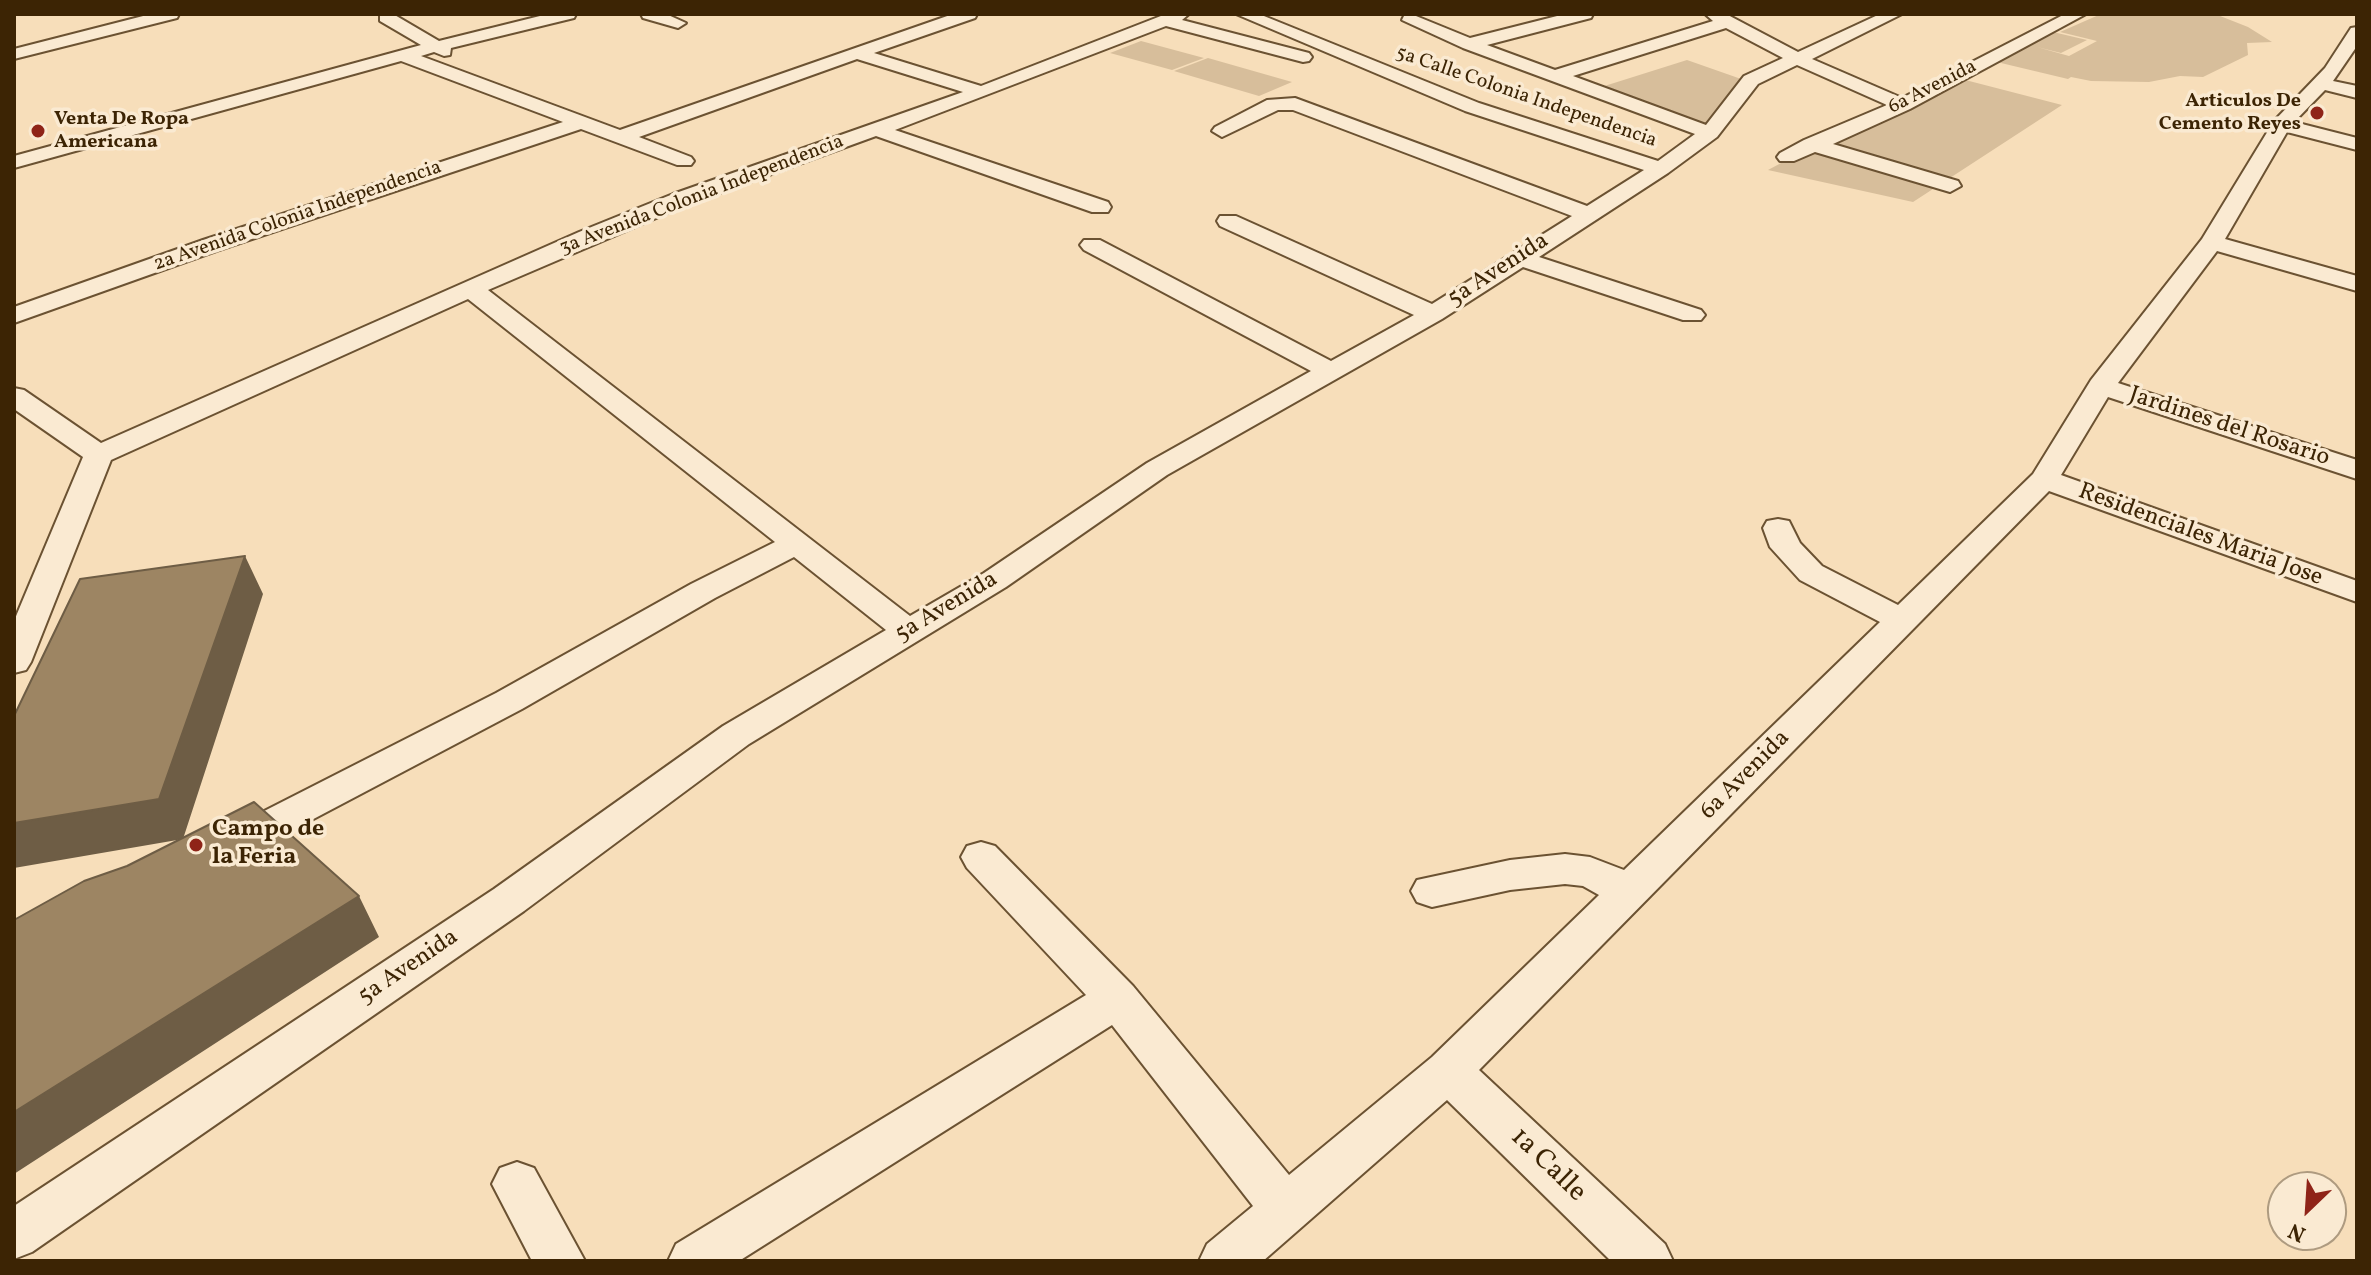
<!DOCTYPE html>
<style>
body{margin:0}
#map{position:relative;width:2371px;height:1275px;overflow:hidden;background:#f7deba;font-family:Vollkorn,serif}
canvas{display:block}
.frame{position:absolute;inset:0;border:16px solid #3c2404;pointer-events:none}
.north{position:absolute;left:2267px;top:1171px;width:80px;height:80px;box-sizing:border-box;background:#faead2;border:2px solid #ae9b80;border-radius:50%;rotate:205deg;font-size:22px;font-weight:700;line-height:32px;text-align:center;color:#3c2404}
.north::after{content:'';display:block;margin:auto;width:28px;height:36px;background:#8f2418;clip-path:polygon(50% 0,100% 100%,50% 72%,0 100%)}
</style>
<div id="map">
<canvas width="2371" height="1275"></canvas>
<div class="frame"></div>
<div class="north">N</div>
</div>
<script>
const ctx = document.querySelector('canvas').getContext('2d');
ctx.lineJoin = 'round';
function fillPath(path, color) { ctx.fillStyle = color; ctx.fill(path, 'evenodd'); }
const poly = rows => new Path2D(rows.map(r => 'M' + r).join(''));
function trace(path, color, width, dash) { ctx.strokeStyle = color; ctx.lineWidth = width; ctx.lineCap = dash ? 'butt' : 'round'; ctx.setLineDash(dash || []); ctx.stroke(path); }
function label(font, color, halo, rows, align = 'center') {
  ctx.font = font + ' Vollkorn,serif'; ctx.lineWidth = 7; ctx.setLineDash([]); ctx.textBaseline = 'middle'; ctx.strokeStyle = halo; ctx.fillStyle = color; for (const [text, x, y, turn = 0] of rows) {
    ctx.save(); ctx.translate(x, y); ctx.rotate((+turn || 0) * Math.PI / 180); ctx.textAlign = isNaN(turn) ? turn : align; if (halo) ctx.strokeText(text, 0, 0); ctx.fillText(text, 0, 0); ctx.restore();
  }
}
const green = poly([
 [2101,14,2215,14,2248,27,2272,42,2247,43,2248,55,2203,77,2180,76,2149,82,2091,81,2071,77,2068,79,1980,58,2053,32,2087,40,2061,53,2037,47,2069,56,2097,41,2060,32],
 [1141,41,1204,58,1172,70,1110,53],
 [1208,58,1292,82,1259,96,1174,71],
 [1687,60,1744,80,1710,131,1595,89],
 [1946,75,2062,105,1913,202,1768,170]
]);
const minor = poly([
 [151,14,179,14,177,18,14,59,14,49,151,14],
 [380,14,393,14,439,41,548,14,576,14,574,18,451,48,450,55,444,56,434,52,421,56,620,130,953,14,977,14,975,18,874,53,981,86,1166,14,1189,14,1182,20,1309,53,1312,57,1309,61,1303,62,1166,26,895,130,1108,202,1111,207,1108,212,1092,212,876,136,689,204,488,290,910,616,984,573,1147,463,1311,371,1084,250,1080,245,1084,240,1100,240,1331,361,1414,315,1220,226,1217,221,1220,216,1236,216,1432,304,1572,216,1293,110,1278,110,1222,137,1212,131,1215,127,1267,100,1295,98,1587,206,1644,170,1465,111,1236,14,1259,14,1479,103,1658,161,1695,134,1463,48,1402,20,1404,16,1416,16,1470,38,1565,14,1593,14,1591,18,1487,45,1555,70,1713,21,1705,14,1726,14,1798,52,1880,14,1902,14,1812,59,1902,98,2065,14,2086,14,1910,109,1833,144,1958,181,1961,186,1950,192,1815,152,1794,161,1780,161,1777,157,1780,153,1804,140,1887,105,1797,65,1758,84,1717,137,1668,173,1539,257,1701,310,1705,315,1701,320,1683,320,1523,267,1442,319,1167,475,1006,587,749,744,524,911,32,1252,14,1259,14,1206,494,889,723,726,886,630,794,557,715,598,522,709,249,853,235,858,221,853,215,843,221,833,496,693,691,584,775,542,468,299,111,460,31,662,26,670,14,673,14,621,83,457,14,409,14,388,24,390,101,443,579,232,673,194,963,92,857,59,639,137,691,157,694,161,691,165,677,165,581,129,219,250,14,323,14,307,203,240,563,122,401,61,14,168,14,156,421,45,380,21,380,14],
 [1726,28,1783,58,1744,76,1706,125,1573,76,1726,28],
 [641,14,666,14,686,23,678,28,643,18,641,14],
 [2357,27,2357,46,2333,81,2357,86,2357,98,2325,90,2294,122,2357,138,2357,150,2287,132,2225,239,2357,276,2357,291,2217,251,2118,383,2357,460,2357,479,2108,397,2061,475,2357,581,2357,602,2049,491,1479,1070,1665,1244,1673,1261,1611,1261,1447,1100,1263,1261,1199,1261,1207,1244,1253,1206,1112,1025,739,1261,668,1261,676,1244,1086,995,967,868,961,857,967,846,981,842,995,846,1133,986,1289,1175,1432,1057,1599,895,1583,886,1565,884,1510,890,1432,907,1417,902,1411,891,1417,880,1510,860,1565,854,1590,857,1624,870,1880,622,1800,580,1770,547,1763,528,1767,521,1778,519,1789,521,1800,543,1822,566,1898,605,2033,474,2091,380,2202,239,2274,121,2325,68,2351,28,2357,27],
 [517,1162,534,1168,585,1261,532,1261,492,1184,500,1168,517,1162]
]);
const shadedWall = poly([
 [245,556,263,594,183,839,14,868,14,823],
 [359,896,379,937,14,1174,14,1112]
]);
const building = poly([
 [245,556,159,799,14,823,14,716,80,579,245,556],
 [254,802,359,896,14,1112,14,920,84,881,127,866,254,802]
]);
const markers = [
 [2317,113,8,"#8f2418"],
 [38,131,8,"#8f2418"],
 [196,845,8,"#8f2418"]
];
const farStreetnames = [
 ["6a Avenida",1933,88,-27],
 ["5a Calle Colonia Independencia",1526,98,19],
 ["3a Avenida Colonia Independencia",702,196,-21],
 ["2a Avenida Colonia Independencia",298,217,-19]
];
const farPoinames = [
 ["Articulos De",2301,102],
 ["Cemento Reyes",2301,125],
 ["Venta De Ropa",54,120,"left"],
 ["Americana",54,143,"left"]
];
const streetNames = [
 ["5a Avenida",1499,271,-33],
 ["Jardines del Rosario",2229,428,18],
 ["Residenciales Maria Jose",2200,536,20],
 ["5a Avenida",947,608,-31],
 ["6a Avenida",1746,776,-45],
 ["5a Avenida",409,968,-34]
];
const poiNames = [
 ["Campo de",212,831],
 ["la Feria",212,859]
];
const nearStreetnames = [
 ["1a Calle",1547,1166,44]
];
fillPath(green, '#d7be9b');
trace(minor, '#6b5232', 4);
fillPath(minor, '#faead2');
fillPath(shadedWall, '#6e5d45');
fillPath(building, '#9d8563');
trace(building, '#6e5d45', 2);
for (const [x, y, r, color] of markers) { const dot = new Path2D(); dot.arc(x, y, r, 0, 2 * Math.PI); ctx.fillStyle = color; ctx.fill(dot); trace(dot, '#faead2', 3); }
label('20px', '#3c2404', '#faead2', farStreetnames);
label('bold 20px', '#3c2404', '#faead2', farPoinames, 'right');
label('24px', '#3c2404', '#faead2', streetNames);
label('bold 24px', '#3c2404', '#faead2', poiNames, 'left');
label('28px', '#3c2404', '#faead2', nearStreetnames);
</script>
